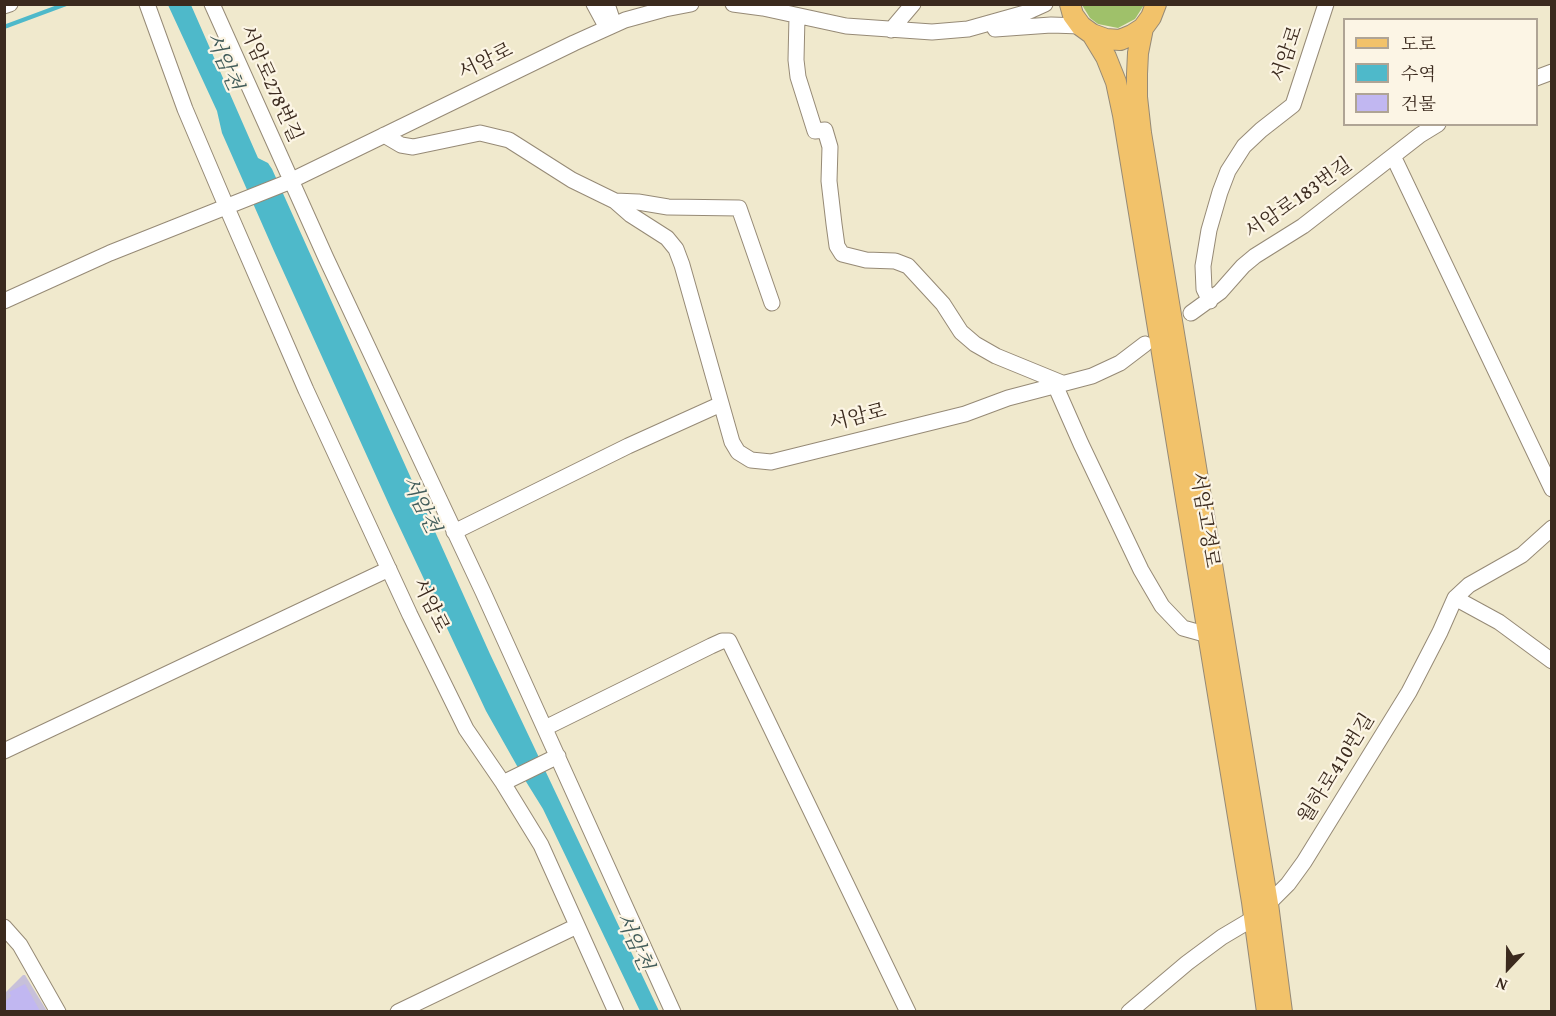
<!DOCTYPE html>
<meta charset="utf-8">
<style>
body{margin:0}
#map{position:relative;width:1556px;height:1016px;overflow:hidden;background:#f0e9cd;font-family:"Gentium Book Plus","Noto Serif KR",serif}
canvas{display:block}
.frame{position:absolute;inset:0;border:6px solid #3b2a1e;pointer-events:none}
.legend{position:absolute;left:1343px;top:18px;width:195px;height:108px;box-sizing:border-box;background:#fcf5e5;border:2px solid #afa495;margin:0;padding:8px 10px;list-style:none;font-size:18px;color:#3b2a1e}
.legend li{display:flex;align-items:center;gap:12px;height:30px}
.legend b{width:30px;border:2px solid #afa495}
.north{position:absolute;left:1478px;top:938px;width:60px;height:60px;-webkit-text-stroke:4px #fcf5e5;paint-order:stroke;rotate:202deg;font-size:16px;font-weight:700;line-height:24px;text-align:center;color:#3b2a1e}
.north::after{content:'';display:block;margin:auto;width:21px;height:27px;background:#3b2a1e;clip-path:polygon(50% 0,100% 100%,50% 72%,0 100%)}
</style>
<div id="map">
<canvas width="1556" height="1016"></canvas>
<div class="frame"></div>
<ul class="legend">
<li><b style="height:8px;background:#f2c26a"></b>도로</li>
<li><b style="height:16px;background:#4eb9ca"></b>수역</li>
<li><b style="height:16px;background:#c1b7f1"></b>건물</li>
</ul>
<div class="north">N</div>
</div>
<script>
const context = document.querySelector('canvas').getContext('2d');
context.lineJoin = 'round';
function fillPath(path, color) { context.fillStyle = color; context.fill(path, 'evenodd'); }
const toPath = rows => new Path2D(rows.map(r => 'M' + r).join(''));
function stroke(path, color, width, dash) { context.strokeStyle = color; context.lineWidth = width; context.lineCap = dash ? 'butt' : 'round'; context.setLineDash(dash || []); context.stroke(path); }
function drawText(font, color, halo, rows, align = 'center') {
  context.font = font + ' "Gentium Book Plus","Noto Serif KR",serif'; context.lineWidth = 4.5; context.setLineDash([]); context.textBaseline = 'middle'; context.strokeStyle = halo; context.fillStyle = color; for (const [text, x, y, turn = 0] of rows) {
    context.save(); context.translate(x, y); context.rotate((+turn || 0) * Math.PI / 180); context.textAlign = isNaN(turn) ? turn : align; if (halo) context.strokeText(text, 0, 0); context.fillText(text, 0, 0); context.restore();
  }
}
const industrial = toPath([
 [23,975,25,975,47,1011,5,1011,4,994]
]);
const green = toPath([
 [1082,5,1082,4,1144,5,1135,19,1118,28,1098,24,1090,18]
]);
const water = toPath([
 [168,5,191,5,258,158,268,163,272,169,490,654,659,1011,640,1011,543,809,525,780,486,711,391,509,274,251,222,133,217,111]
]);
const stream = toPath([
 [4,27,66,4]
]);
const building = toPath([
 [25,984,40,1011,4,1011,4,1003,11,996,9,992]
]);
const minor = toPath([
 [147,4,185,109,227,208,306,390,410,615,466,729,503,783,541,845,616,1012],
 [212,4,326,258,483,592,673,1012],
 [594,4,607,28],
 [607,4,614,25],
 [733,4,763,8,846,26,932,32,968,29,1025,13,1045,4],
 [4,6,10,4],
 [797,16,796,60,798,77,815,131,825,130,830,147,829,181,834,224,837,246,842,254,866,260,895,261,908,266,943,304,961,332,975,344,996,356,1062,383],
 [995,29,1051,25,1081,26],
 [891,30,913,4],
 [1536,78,1552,72],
 [384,135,401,145,413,147,480,133,509,140,572,180,615,201,631,215,667,238,676,249,682,265,732,442,738,452,751,460,771,462,965,414,1008,398,1092,376,1120,363,1145,344],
 [1393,156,1552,489],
 [615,201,638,202,668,207,739,208,772,303],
 [4,301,110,253,286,183,574,43,625,20,665,9,691,4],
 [1210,301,1204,289,1203,266,1209,230,1220,192,1228,171,1244,146,1261,130,1293,105,1326,4],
 [1191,313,1220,292,1243,266,1255,256,1303,226,1420,135,1438,124],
 [1055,385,1081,444,1141,570,1162,606,1183,628,1208,635],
 [454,532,628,446,721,404],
 [1455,598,1499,622,1552,661],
 [545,728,711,646,722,641,729,641,908,1012],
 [4,751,389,569],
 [503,783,558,756],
 [4,927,20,945,58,1012],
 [398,1012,577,926],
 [1129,1012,1187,963,1222,937,1254,918,1288,884,1304,862,1409,692,1440,632,1455,598,1469,585,1522,555,1552,528]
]);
const major = toPath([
 [1070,4,1073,15,1081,26,1092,34,1106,39,1120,40,1132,35,1143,28,1151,17,1156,4],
 [1143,28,1138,53,1137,74,1137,97,1141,133,1268,904,1282,1012],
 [1092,34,1106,57,1116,82,1123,115,1252,902,1267,1012]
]);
const streetNames = [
 ["서암로",1288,54,-71],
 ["서암로",486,62,-26],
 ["서암로278번길",270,84,66],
 ["서암로183번길",1299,199,-35],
 ["서암로",858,418,-14],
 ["서암고정로",1204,520,81],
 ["서암로",430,606,64],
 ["월하로410번길",1337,769,-58]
];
const waterNames = [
 ["서암천",223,62,66],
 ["서암천",420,505,64],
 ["서암천",633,942,65]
];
fillPath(industrial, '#c7c0d9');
fillPath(green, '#9fc16a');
fillPath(water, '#4eb9ca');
stroke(stream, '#4eb9ca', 4);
fillPath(building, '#c1b7f1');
stroke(minor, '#968a76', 17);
stroke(major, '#968a76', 22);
stroke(minor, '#fff', 15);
stroke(major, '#f2c26a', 20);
drawText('20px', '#3b2a1e', '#fcf5e5', streetNames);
drawText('italic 21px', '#425c5a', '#fcf5e5', waterNames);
</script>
